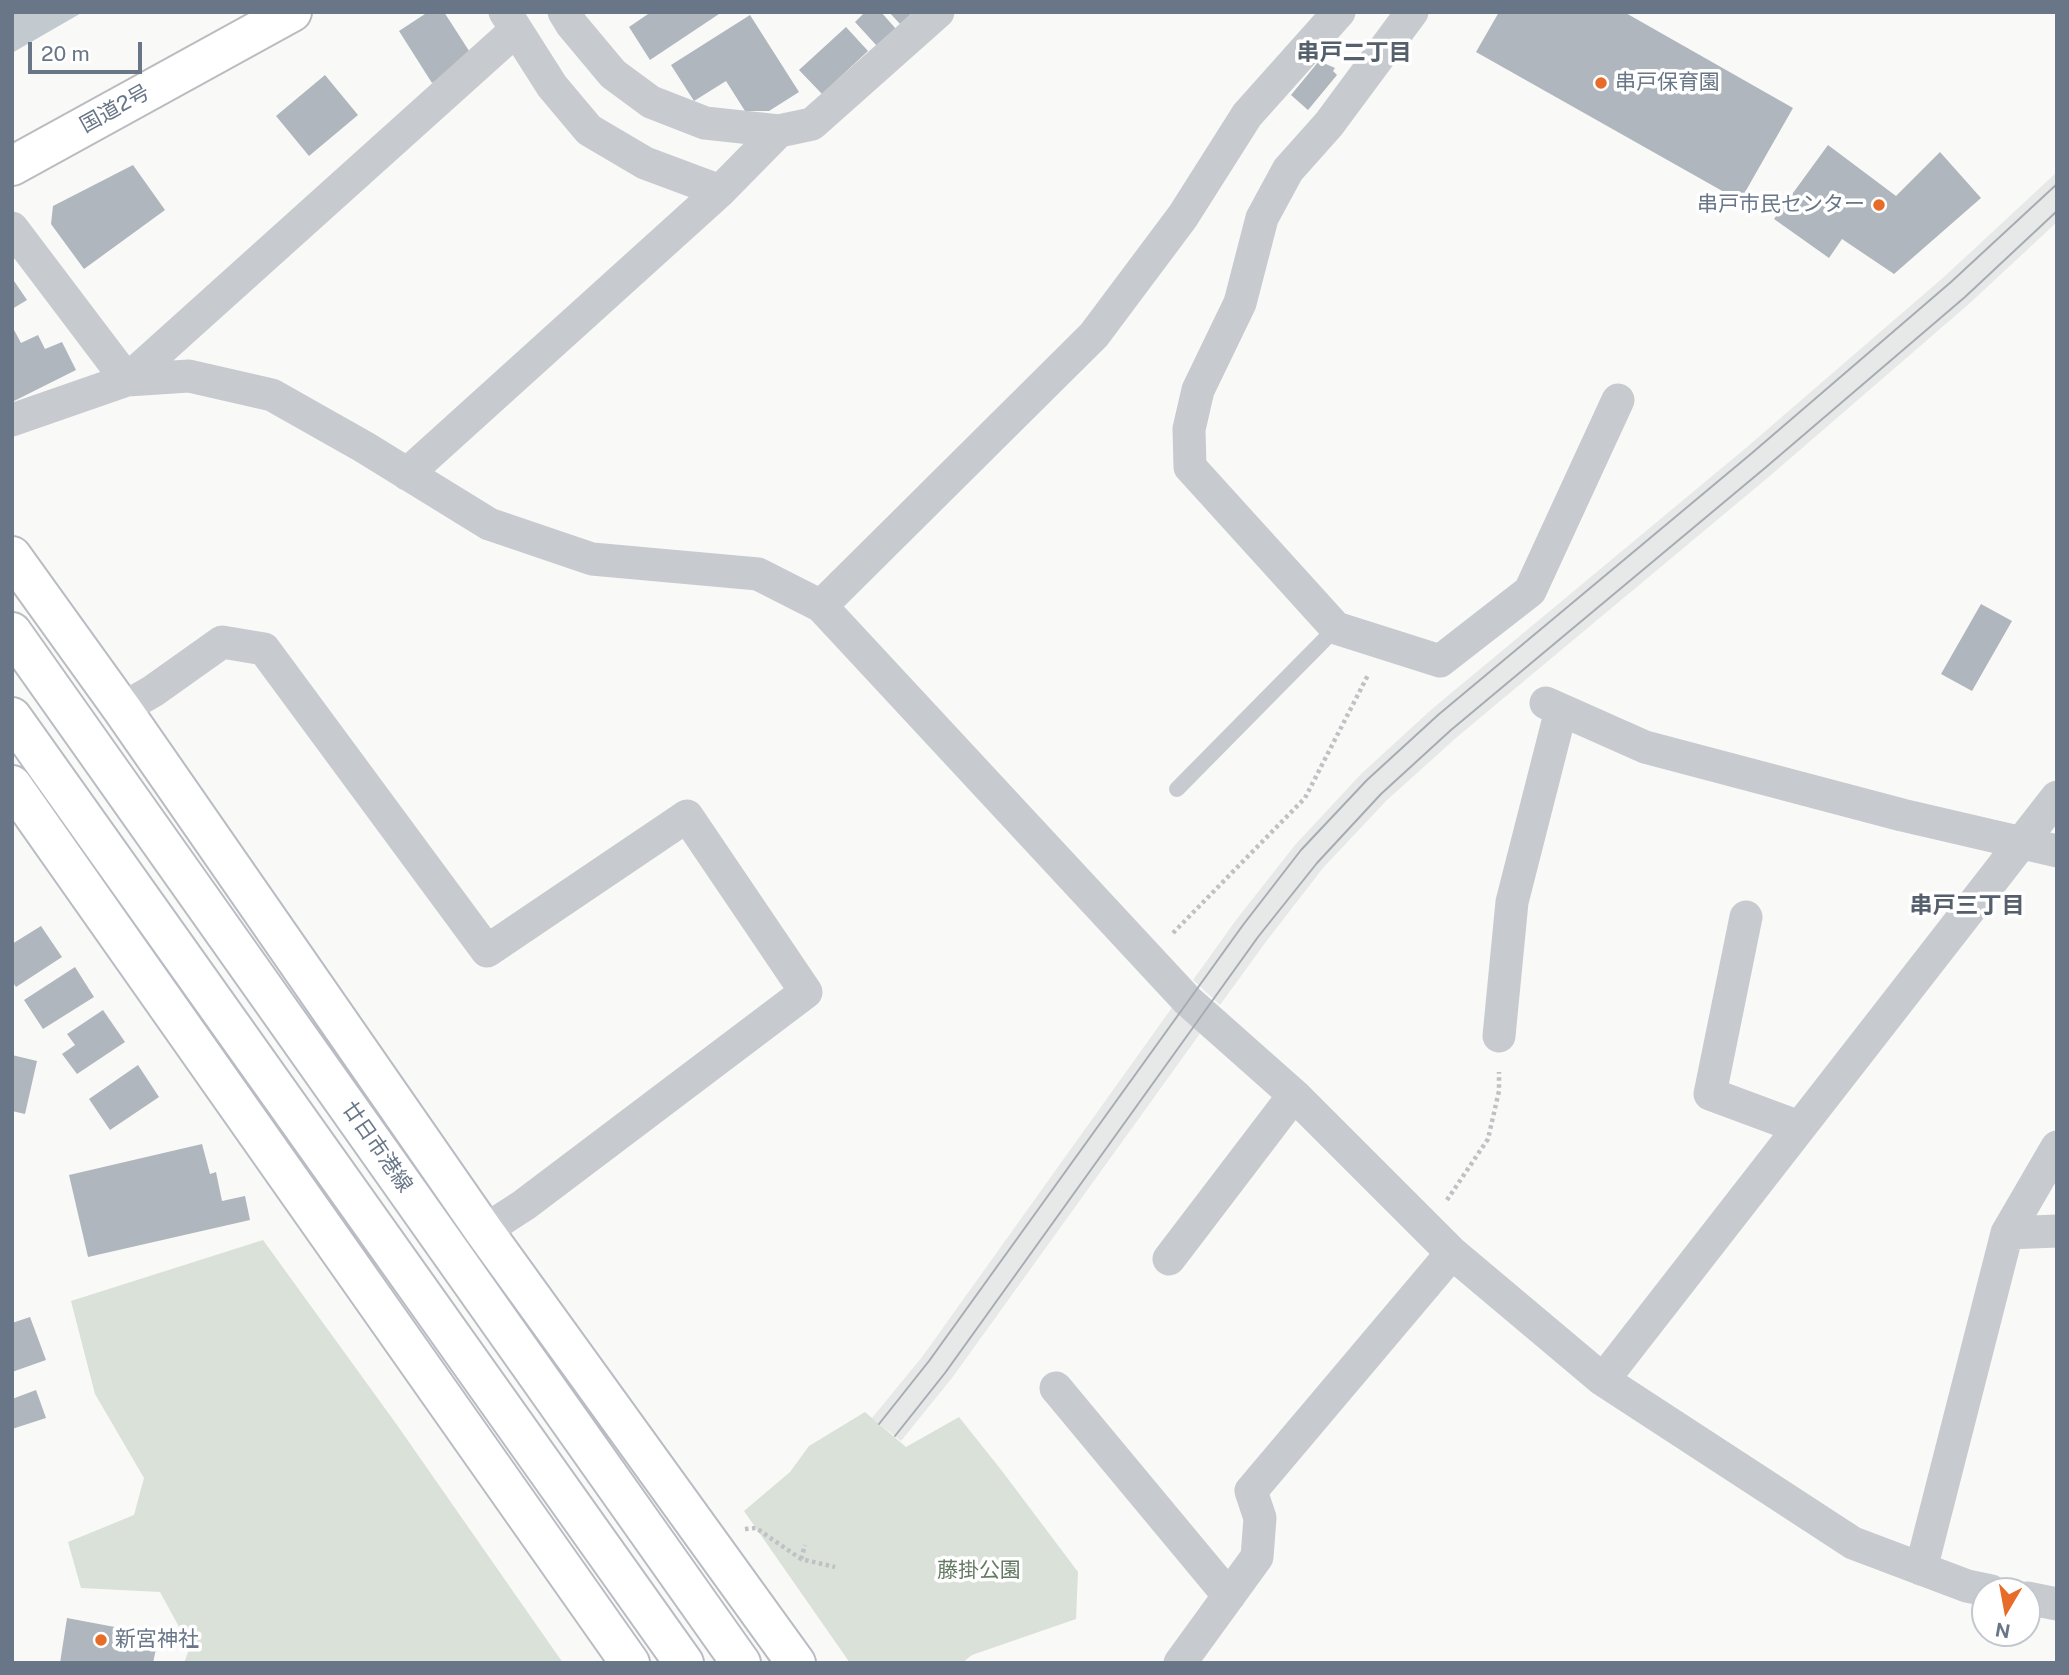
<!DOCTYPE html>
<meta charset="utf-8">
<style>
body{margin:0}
#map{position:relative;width:2069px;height:1675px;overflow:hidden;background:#f9f9f7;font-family:"Public Sans",sans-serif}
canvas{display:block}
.frame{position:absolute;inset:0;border:14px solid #687688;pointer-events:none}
.north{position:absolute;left:1971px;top:1577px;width:70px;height:70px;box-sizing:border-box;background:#fff;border:2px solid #c3c8cf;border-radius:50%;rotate:190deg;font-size:19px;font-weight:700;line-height:28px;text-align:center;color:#687688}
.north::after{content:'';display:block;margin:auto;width:24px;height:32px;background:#e76c29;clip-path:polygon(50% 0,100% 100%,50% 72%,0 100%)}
.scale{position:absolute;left:28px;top:42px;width:114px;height:32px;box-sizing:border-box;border:4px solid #687688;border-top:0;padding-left:9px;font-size:21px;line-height:24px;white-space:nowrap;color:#687688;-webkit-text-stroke:5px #fff;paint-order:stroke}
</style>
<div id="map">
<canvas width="2069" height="1675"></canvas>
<div class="frame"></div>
<div class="north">N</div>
<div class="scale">20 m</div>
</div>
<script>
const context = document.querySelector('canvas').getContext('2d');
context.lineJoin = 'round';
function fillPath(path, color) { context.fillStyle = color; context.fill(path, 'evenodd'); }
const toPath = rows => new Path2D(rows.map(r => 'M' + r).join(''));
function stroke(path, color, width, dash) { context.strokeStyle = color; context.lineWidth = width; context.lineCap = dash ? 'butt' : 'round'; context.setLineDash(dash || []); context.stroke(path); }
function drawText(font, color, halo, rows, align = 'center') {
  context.font = font + ' "Public Sans","Noto Sans JP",sans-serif'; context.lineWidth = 7; context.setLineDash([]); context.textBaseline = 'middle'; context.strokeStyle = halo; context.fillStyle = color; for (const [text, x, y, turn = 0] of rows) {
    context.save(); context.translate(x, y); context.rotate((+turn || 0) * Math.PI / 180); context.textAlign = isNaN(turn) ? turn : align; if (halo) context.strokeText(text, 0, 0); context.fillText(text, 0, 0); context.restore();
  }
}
const built = toPath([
 [2057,172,2057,222,1970,303,1771,475,1457,737,1387,800,1323,868,1265,943,1220,1005,1193,980,1236,920,1295,845,1361,774,1432,709,1747,447,1945,276],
 [1176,1002,1204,1028,952,1378,901,1441,872,1418,922,1357]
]);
const green = toPath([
 [263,1240,397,1425,563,1663,184,1663,190,1647,160,1592,81,1588,68,1542,134,1515,144,1478,95,1394,71,1301],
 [865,1412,906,1447,959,1417,1002,1471,1078,1572,1076,1619,972,1655,962,1663,850,1663,744,1511,790,1472,809,1446]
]);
const water = toPath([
 [12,12,83,12,12,53]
]);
const building = toPath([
 [428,12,444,12,473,57,432,83,399,31],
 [651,12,722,12,650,60,629,27],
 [865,12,881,12,896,29,877,46,855,22],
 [889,12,913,12,900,24],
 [1499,12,1624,12,1793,108,1740,201,1476,52],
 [750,15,799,92,769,111,745,111,726,81,694,101,671,65],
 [846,27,868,51,822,94,799,70],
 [1319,61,1335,68,1333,71,1337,75,1308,110,1291,95],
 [325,75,358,115,309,156,276,116],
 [1828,145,1896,196,1940,152,1981,198,1894,274,1842,239,1829,258,1774,219],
 [133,165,165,210,84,269,51,224,53,206],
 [12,278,27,300,12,309],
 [12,326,21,343,38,335,45,349,62,342,76,370,12,402],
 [1981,604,2012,621,1972,691,1941,674],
 [41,926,62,957,16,987,12,981,12,944],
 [75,967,94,997,43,1029,24,1000],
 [103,1010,125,1042,77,1074,62,1054,75,1045,67,1034],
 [12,1055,37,1061,25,1114,12,1111],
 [138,1065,159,1097,110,1130,89,1099],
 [202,1144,210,1174,216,1172,222,1201,245,1196,250,1220,88,1257,69,1175],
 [30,1317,46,1360,12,1372,12,1323],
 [36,1390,46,1418,12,1429,12,1399],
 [67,1618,120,1628,118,1637,157,1644,153,1663,60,1663]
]);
const path = toPath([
 [1173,933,1305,798,1368,675],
 [1447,1200,1488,1139,1499,1091,1499,1072],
 [745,1529,756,1528,801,1559,835,1567],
 [801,1559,805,1545]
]);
const lane = toPath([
 [1177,789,1336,628]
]);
const street = toPath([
 [505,12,552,86,589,130,645,163,720,191],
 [564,12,572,25,613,74,651,102,705,123,779,131,812,124,938,12],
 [1412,12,1329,124,1288,170,1262,218,1240,303,1198,390,1189,429,1190,467,1336,628,1440,661,1530,591,1618,400],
 [12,228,127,380,516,30],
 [12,420,127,380,189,376,272,395,364,447,489,524,592,559,758,574,821,606,1188,1001,1294,1095,1452,1253,1603,1380,1853,1543,1967,1586,1991,1591],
 [407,474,720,191,779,131],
 [821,606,1094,335,1183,216,1247,115,1339,12],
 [1546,703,1645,747,1902,815,2057,851],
 [122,709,153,691,222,642,264,649,487,951,687,816,806,992,524,1205,484,1231],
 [1746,917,1710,1094,1799,1127],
 [1499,1036,1512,902,1561,710],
 [2007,1233,2057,1231],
 [1169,1259,1294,1095],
 [1603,1380,2057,797],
 [1056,1388,1229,1596],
 [1921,1569,2007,1233,2057,1147],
 [2027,1598,2057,1604],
 [1180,1663,1257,1557,1260,1518,1251,1491,1452,1253]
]);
const secondary = toPath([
 [12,556,122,709,484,1231,796,1663],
 [12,632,741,1663],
 [12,717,684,1663],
 [12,785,630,1663]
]);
const highway = toPath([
 [12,166,292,12]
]);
const tram = toPath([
 [879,1424,929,1361,1243,925,1301,850,1367,780,1438,715,1752,453,1951,282,2057,184],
 [895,1436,945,1373,1258,937,1317,863,1381,794,1451,730,1765,468,1965,297,2057,211]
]);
const markers = [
 [1601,83,7,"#e76c29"],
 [1879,205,7,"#e76c29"],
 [101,1640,7,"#e76c29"]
];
const poiNames = [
 ["串戸保育園",1615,83],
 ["串戸市民センター",1865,205,"right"],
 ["新宮神社",115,1640]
];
const streetNames = [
 ["国道2号",115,109,-29],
 ["廿日市港線",377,1147,55]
];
const parkNames = [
 ["藤掛公園",979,1571]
];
const neighbourhoodNames = [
 ["串戸二丁目",1354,53],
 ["串戸三丁目",1967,906]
];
fillPath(built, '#e7e8e8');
fillPath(green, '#dae1d8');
fillPath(water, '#c2cad0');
fillPath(building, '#b0b6bd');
stroke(secondary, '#b9bdc3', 42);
stroke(highway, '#babcc0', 42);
stroke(path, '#bfc1c4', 4.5, [3.5, 3.5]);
stroke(lane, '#c7cace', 16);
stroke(street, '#c7cace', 33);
stroke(secondary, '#fff', 38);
stroke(highway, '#fff', 38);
stroke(tram, '#a7acb3', 2);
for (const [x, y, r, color] of markers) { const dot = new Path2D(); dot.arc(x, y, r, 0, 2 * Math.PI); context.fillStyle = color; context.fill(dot); stroke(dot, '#fff', 2.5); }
drawText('21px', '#687688', '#fff', poiNames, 'left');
drawText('21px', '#687688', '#fff', streetNames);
drawText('21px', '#657a63', '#fff', parkNames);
drawText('bold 23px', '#56606d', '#fff', neighbourhoodNames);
</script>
